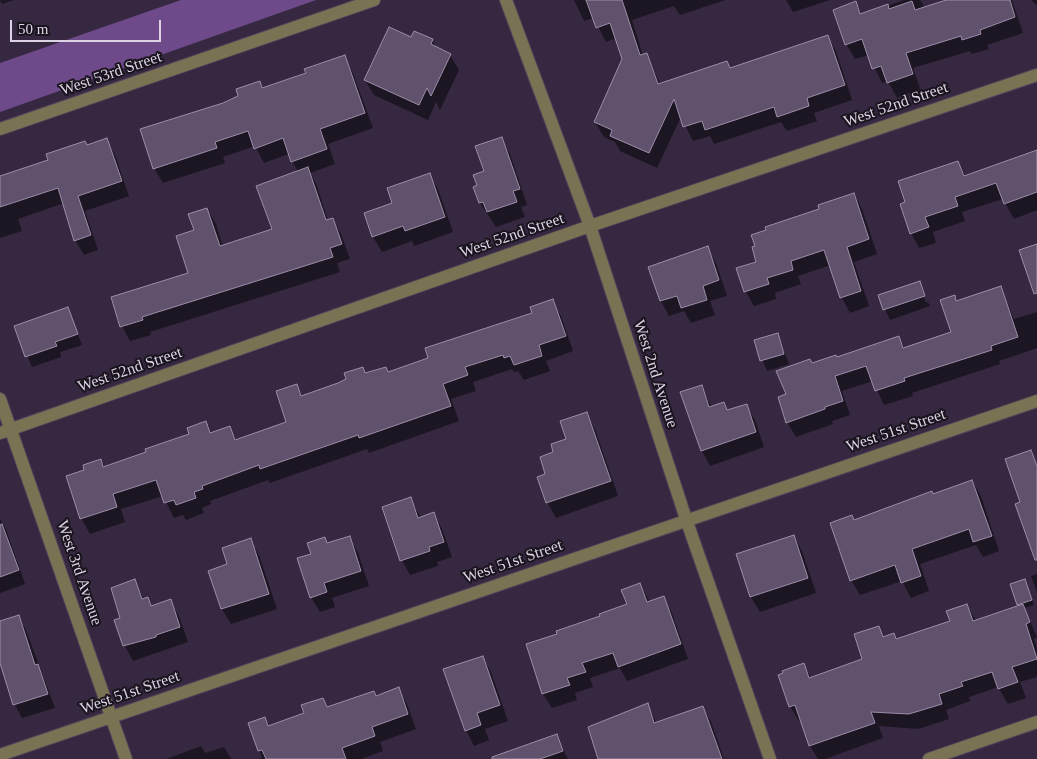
<!DOCTYPE html>
<style>
body{margin:0}
#map{position:relative;width:1037px;height:759px;overflow:hidden;background:#352840;font-family:"Times New Roman",serif}
canvas{display:block}
.scale{position:absolute;left:10px;top:20px;width:151px;height:22px;box-sizing:border-box;border:2px solid #dcd4e4;border-top:0;padding-left:6px;font-size:15px;line-height:18px;white-space:nowrap;color:#dcd4e4;-webkit-text-stroke:4px #1a141e;paint-order:stroke}
</style>
<div id="map">
<canvas width="1037" height="759"></canvas>
<div class="scale">50 m</div>
</div>
<script>
const context = document.querySelector('canvas').getContext('2d');
context.lineJoin = 'round';
function fillPath(path, color) { context.fillStyle = color; context.fill(path, 'evenodd'); }
const toPath = rows => new Path2D(rows.map(r => 'M' + r).join(''));
function stroke(path, color, width, dash) { context.strokeStyle = color; context.lineWidth = width; context.lineCap = dash ? 'butt' : 'round'; context.setLineDash(dash || []); context.stroke(path); }
function drawText(font, color, halo, rows, align = 'center') {
  context.font = font + ' "Times New Roman",serif'; context.lineWidth = 4; context.setLineDash([]); context.textBaseline = 'middle'; context.strokeStyle = halo; context.fillStyle = color; for (const [text, x, y, turn = 0] of rows) {
    context.save(); context.translate(x, y); context.rotate((+turn || 0) * Math.PI / 180); context.textAlign = isNaN(turn) ? turn : align; if (halo) context.strokeText(text, 0, 0); context.fillText(text, 0, 0); context.restore();
  }
}
const water = toPath([
 [181,0,316,0,0,112,0,63]
]);
const shadow = toPath([
 [0,0,14,0,2,4],
 [574,0,725,0,680,15,674,6,632,20,643,56,647,54,660,84,727,62,731,69,827,37,836,51,852,100,814,113,817,121,787,131,781,122,714,144,710,136,693,141,681,117,657,168,620,151,615,142,604,137,595,122,623,62,616,38,606,42,594,18,584,21],
 [786,0,830,0,793,12],
 [904,0,920,0,925,8,950,0,1012,0,1023,33,987,45,989,49,972,54,970,51,913,68,920,89,897,98,888,81,882,83,869,55,855,59,846,44,856,3,862,15],
 [1031,0,1037,0,1037,5],
 [412,39,432,40,437,48,450,55,459,70,440,110,436,102,428,120,374,95,365,80],
 [344,56,352,71,373,128,328,144,335,164,310,173,316,183,328,221,332,219,341,234,350,259,337,263,340,272,150,332,151,335,130,341,122,326,189,274,195,230,207,209,216,224,223,247,273,230,298,172,289,154,264,163,255,146,223,157,225,163,163,183,154,168,224,104,260,83,263,89,307,74],
 [501,139,510,154,527,205,521,207,525,217,496,227,480,203,478,186],
 [106,140,115,155,129,196,85,211,98,250,84,255,75,240,64,203,18,219,22,231,0,238,0,177],
 [1037,151,1037,210,1014,219,1003,199,962,212,965,221,933,232,936,243,919,248,911,233,958,162,966,177],
 [429,174,438,189,453,232,414,246,412,241,382,252,373,237,365,214,393,204],
 [854,194,862,209,877,254,854,262,869,306,850,313,842,298,831,265,798,276,801,284,775,293,776,299,754,306,746,292,738,269,758,262,821,210],
 [707,248,716,263,727,296,710,301,715,315,691,323,684,311,669,316,661,301,649,268],
 [919,282,924,292,922,292,926,303,928,302,930,306,890,320,879,296],
 [1000,287,1014,319,1037,312,1037,348,999,361,1000,364,912,393,913,396,884,405,873,381,842,391,850,415,832,421,833,424,796,437,787,422,788,395,812,365,898,338,905,348,952,333,954,297,957,302],
 [552,301,561,316,573,351,546,361,550,371,524,380,518,371,514,372,512,369,473,382,476,391,451,399,459,421,369,453,367,449,270,483,268,480,210,501,211,504,202,508,204,513,186,520,183,515,174,518,163,496,121,509,125,522,90,534,81,518,86,470,101,461,105,467,148,453,190,434,205,422,212,434,229,427,237,441,288,423,296,385,303,397,338,384,363,369,366,374,389,374,430,359,533,314],
 [68,309,82,345,60,352,61,357,32,367,16,327],
 [777,334,789,364,767,371,755,341],
 [701,387,712,407,723,403,728,411,746,405,755,420,764,447,710,466,702,451],
 [586,414,595,429,618,496,556,518,547,502,547,474,555,453],
 [972,481,981,496,999,551,983,557,976,545,920,564,929,591,911,598,902,581,860,595,851,580,854,521],
 [410,498,421,518,434,514,442,529,452,557,437,562,438,566,410,575,402,560],
 [0,519,6,529,25,584,0,593],
 [794,536,802,551,816,593,760,612,751,597],
 [349,537,358,553,369,586,332,598,335,607,320,612,311,597,312,555,325,539,328,544],
 [250,540,259,555,277,609,231,624,222,609,210,571,229,565],
 [1037,574,1037,592,1031,576],
 [1024,580,1034,605,1024,608,1037,637,1034,639,1037,649,1037,677,1020,682,1026,698,1008,704,998,687,969,697,970,701,946,710,949,719,918,729,879,726,883,738,825,759,818,759,810,746,801,720,799,721,790,706,803,665,811,678,864,660,878,628,884,638,894,635,897,640,951,622,967,605,976,621,1019,606],
 [135,581,144,599,147,599,152,607,170,601,179,616,188,642,133,661,125,646,116,621,121,619],
 [640,584,650,602,663,598,672,613,688,659,627,681,620,668,590,678,593,687,575,693,577,700,552,708,543,694,527,645,559,635,628,605],
 [18,616,26,630,55,708,22,718,15,705,0,658,0,622],
 [482,657,491,672,508,721,485,729,489,740,474,746,466,730],
 [398,689,407,704,416,729,380,742,383,751,361,759,259,759,262,758,250,723,264,718,269,727,305,714,323,699,328,708,376,697],
 [647,705,657,724,703,708,711,722,724,759,600,759],
 [556,735,568,759,507,759],
 [201,746,205,753,224,747,231,759,166,759]
]);
const building = toPath([
 [586,0,622,0,640,55,647,53,658,84,727,61,730,68,828,35,845,85,807,98,809,106,777,117,774,107,705,130,702,121,683,127,674,99,649,153,610,136,612,130,594,122,622,59,610,23,596,28,586,0],
 [946,0,1010,0,1015,17,980,30,981,34,962,40,961,36,906,53,913,74,887,83,881,66,872,69,862,39,845,45,833,10,856,1,860,14,888,4,889,9,912,1,915,10,946,0],
 [389,27,411,37,414,31,433,39,431,44,451,54,431,96,427,88,419,105,364,80,389,27],
 [345,55,365,113,320,129,327,149,291,162,283,138,254,149,248,131,215,142,217,148,153,169,140,129,223,103,238,96,236,89,260,81,262,88,306,73,304,69,345,55],
 [502,137,520,189,513,191,517,202,487,212,483,202,479,203,473,187,477,185,473,175,484,171,475,146,502,137],
 [107,138,122,181,78,196,91,235,74,241,58,188,0,207,0,176,48,160,46,154,85,141,87,145,107,138],
 [1037,150,1037,192,1004,204,996,183,955,197,958,206,925,217,929,227,910,234,900,204,905,202,898,181,958,161,964,176,1037,150],
 [308,167,326,220,333,218,342,244,330,248,333,257,142,317,143,320,120,327,111,297,188,273,176,236,194,230,188,214,207,208,220,246,272,229,256,186,308,167],
 [430,173,445,217,405,231,403,226,372,237,364,213,392,203,387,188,430,173],
 [854,193,869,239,847,247,861,291,840,298,824,250,791,261,793,270,767,278,769,284,744,292,736,268,756,262,752,247,755,246,751,235,766,230,765,227,819,209,818,205,854,193],
 [1037,244,1037,293,1034,294,1019,250,1037,244],
 [708,246,719,280,703,286,707,300,681,308,677,296,660,301,648,267,708,246],
 [920,281,925,296,883,310,878,295,920,281],
 [1001,286,1018,337,991,346,992,350,904,378,905,381,875,391,866,366,835,376,843,401,825,407,825,409,786,423,778,397,786,394,776,371,810,359,812,363,836,355,837,357,899,336,903,348,951,332,940,300,955,295,956,301,1001,286],
 [553,299,566,336,539,345,542,356,514,365,510,356,504,358,503,355,465,367,468,375,443,384,451,406,359,438,358,435,260,469,259,465,202,486,203,489,194,492,196,498,176,505,174,500,164,503,156,480,113,494,117,507,80,519,66,476,84,470,83,465,101,459,103,467,146,452,145,449,189,434,187,428,206,421,210,433,230,426,235,440,286,422,276,391,297,384,301,396,338,383,346,379,344,373,363,367,365,373,386,367,388,372,428,358,425,348,532,313,530,307,553,299],
 [68,307,78,334,55,342,57,346,25,357,14,326,68,307],
 [778,333,784,354,760,361,754,340,778,333],
 [702,385,709,407,724,402,727,410,747,404,756,432,701,451,680,392,702,385],
 [587,412,611,481,546,503,537,477,545,474,540,457,553,452,551,444,566,439,560,421,587,412],
 [1031,450,1037,466,1037,560,1035,560,1015,504,1020,502,1005,459,1031,450],
 [972,480,992,536,973,542,969,529,912,549,921,576,901,583,895,565,850,581,830,523,852,515,854,520,932,491,933,494,972,480],
 [411,497,418,518,434,512,444,542,429,547,430,551,400,561,382,507,411,497],
 [2,524,19,570,0,577,0,525,2,524],
 [794,535,808,578,750,597,736,554,794,535],
 [350,536,361,571,324,583,327,592,310,598,297,558,311,554,307,543,325,537,327,543,350,536],
 [251,538,269,594,221,609,208,571,227,564,222,548,251,538],
 [135,579,142,599,148,597,151,606,171,599,180,627,156,635,156,637,123,646,114,620,120,618,111,588,135,579],
 [1025,579,1032,600,1017,605,1010,584,1025,579],
 [640,583,647,602,664,596,681,644,618,667,613,653,582,663,586,672,567,678,570,685,542,694,526,644,557,634,556,631,600,616,599,614,627,604,621,590,640,583],
 [967,604,973,621,1023,604,1030,622,1026,624,1037,659,1012,667,1018,682,998,689,992,672,961,682,963,686,939,694,942,704,909,714,871,712,875,723,809,746,795,705,789,707,778,675,783,673,782,671,804,663,809,678,862,659,854,634,879,626,883,637,894,633,896,639,950,621,946,611,967,604],
 [19,615,35,665,38,664,48,694,13,705,0,663,0,621,19,615],
 [483,656,500,705,477,713,481,725,465,731,443,669,483,656],
 [399,687,408,714,372,727,375,736,342,748,346,759,266,759,262,750,258,751,248,723,265,717,268,726,304,713,301,705,323,698,327,707,374,691,376,696,399,687],
 [648,703,654,723,703,706,722,759,598,759,588,727,648,703],
 [557,734,563,751,540,759,492,759,492,757,557,734]
]);
const minor = toPath([
 [506,0,590,226,686,519,770,759],
 [0,129,374,0],
 [0,399,126,759],
 [0,433,590,226,1037,75],
 [0,755,1037,401],
 [929,759,1037,722]
]);
const streetNames = [
 ["West 53rd Street",111,74,-19],
 ["West 52nd Street",896,105,-19],
 ["West 52nd Street",512,236,-19],
 ["West 52nd Street",130,370,-19],
 ["West 2nd Avenue",655,374,72],
 ["West 51st Street",896,431,-19],
 ["West 51st Street",513,562,-19],
 ["West 3rd Avenue",79,573,71],
 ["West 51st Street",130,693,-19]
];
fillPath(water, '#6e4a8a');
fillPath(shadow, '#0007');
fillPath(building, '#60526c');
stroke(building, '#9c8da9', 1);
stroke(minor, '#50445a', 14);
stroke(minor, '#797353', 12);
drawText('16px', '#dcd4e4', '#1a141e', streetNames);
</script>
